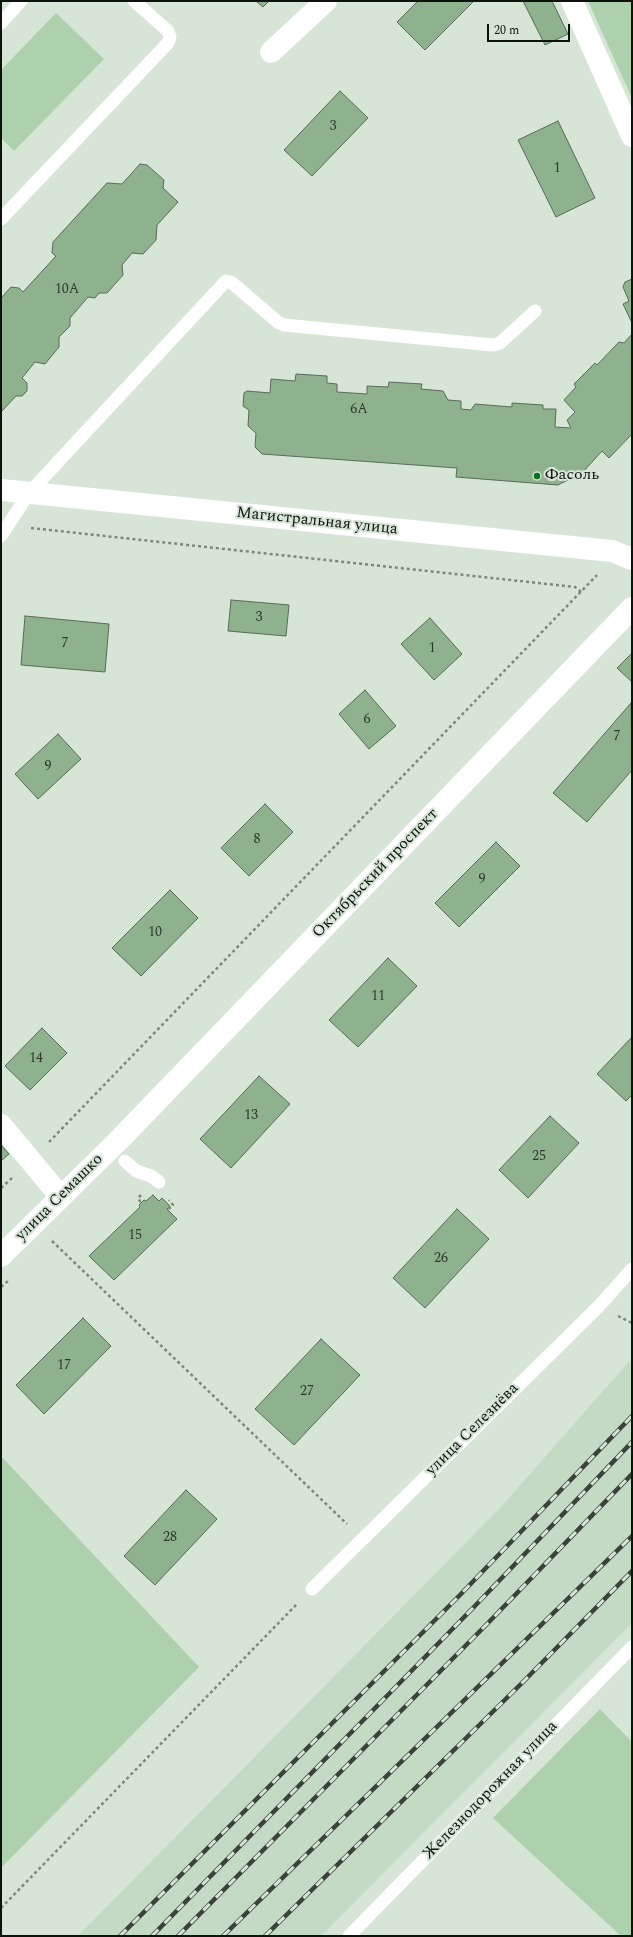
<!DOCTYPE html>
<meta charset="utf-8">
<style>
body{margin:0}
#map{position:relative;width:633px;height:1937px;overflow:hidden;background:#d6e5d5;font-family:Spectral,serif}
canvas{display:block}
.frame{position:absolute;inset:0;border:2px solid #0d120d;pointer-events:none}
.scale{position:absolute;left:487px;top:24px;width:83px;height:18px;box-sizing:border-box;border:2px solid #0d120d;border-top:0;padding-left:5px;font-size:12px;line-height:14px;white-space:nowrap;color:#0d120d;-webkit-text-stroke:3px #d6e5d5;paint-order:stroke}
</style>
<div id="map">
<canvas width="633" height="1937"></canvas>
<div class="frame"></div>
<div class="scale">20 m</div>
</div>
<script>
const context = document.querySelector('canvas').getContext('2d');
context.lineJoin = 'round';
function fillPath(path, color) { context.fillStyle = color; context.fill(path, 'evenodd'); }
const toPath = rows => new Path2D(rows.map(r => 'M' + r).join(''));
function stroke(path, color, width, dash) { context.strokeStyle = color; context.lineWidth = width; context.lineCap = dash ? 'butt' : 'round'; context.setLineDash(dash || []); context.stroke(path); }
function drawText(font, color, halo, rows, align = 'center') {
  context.font = font + ' Spectral,serif'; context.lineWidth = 4; context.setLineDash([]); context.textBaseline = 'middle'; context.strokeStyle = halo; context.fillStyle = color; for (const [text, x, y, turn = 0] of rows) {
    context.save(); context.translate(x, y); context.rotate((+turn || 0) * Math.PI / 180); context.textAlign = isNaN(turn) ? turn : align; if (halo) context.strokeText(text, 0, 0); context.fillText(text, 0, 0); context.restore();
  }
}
const built = toPath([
 [632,1358,632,1622,629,1626,321,1936,78,1936,501,1507]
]);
const green = toPath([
 [588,1,632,1,632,98],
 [56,13,104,59,14,151,1,138,1,70],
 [1,1456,199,1667,1,1868],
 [600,1709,632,1742,632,1936,621,1936,493,1818]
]);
const building = toPath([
 [256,1,269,1,263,7,256,1],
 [418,1,474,1,425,50,397,22,418,1],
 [523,1,552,1,568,34,545,45,523,1],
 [340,91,368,118,312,176,284,150,340,91],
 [558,121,595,198,556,217,518,140,558,121],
 [140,164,147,165,164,180,163,188,178,202,157,225,156,240,143,254,132,253,122,265,123,275,107,293,99,293,95,298,88,297,70,318,70,326,59,337,59,347,45,364,35,362,22,378,27,383,27,391,22,396,16,396,1,412,1,298,11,287,19,288,23,292,56,256,52,253,53,242,107,183,122,184,140,164],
 [632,279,632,323,623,304,629,301,623,287,625,282,632,279],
 [632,334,632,434,609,458,602,451,583,472,558,485,456,477,457,468,262,454,255,447,256,433,248,426,249,410,243,406,244,393,247,391,270,393,271,379,295,381,296,374,327,376,327,383,337,384,337,392,367,394,367,386,388,387,389,382,422,384,421,389,443,391,448,400,461,401,461,409,471,410,475,404,512,407,512,403,543,405,543,409,556,409,555,427,571,428,567,420,575,412,564,400,576,387,574,384,595,363,597,365,619,342,624,343,632,334],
 [231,600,289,605,286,636,228,631,231,600],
 [25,616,109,624,105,672,21,665,25,616],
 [430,618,462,654,434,680,401,644,430,618],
 [632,653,632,682,617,668,632,653],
 [365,690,396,726,369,749,339,714,365,690],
 [631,703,632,770,587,822,553,793,631,703],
 [58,734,81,759,38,799,15,774,58,734],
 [265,804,293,832,249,876,221,848,265,804],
 [496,842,520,866,459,927,435,903,496,842],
 [170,890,198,918,141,976,112,948,170,890],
 [388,958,417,986,358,1047,329,1020,388,958],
 [42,1028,67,1053,30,1090,5,1066,42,1028],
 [632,1037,632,1095,626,1101,597,1074,632,1037],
 [259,1076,290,1104,231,1168,200,1139,259,1076],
 [550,1116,579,1143,528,1198,499,1170,550,1116],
 [1,1145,9,1154,1,1161,1,1145],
 [153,1195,159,1201,162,1198,170,1206,167,1209,177,1219,114,1280,89,1256,140,1207,139,1205,144,1200,146,1201,153,1195],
 [457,1209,489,1239,425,1308,393,1278,457,1209],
 [83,1318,111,1346,44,1414,16,1385,83,1318],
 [321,1339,360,1375,294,1445,255,1409,321,1339],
 [186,1490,217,1519,155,1585,124,1556,186,1490]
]);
const path = toPath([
 [31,528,575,587,581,592],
 [49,1142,597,575],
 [1,1188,12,1178],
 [141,1195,138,1198,141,1203],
 [168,1208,171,1208,173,1205,169,1200],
 [52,1241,347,1524],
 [1,1287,8,1281],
 [618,1316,632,1323],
 [1,1908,297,1604]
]);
const service = toPath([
 [1,23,21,1],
 [1,219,168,43,170,37,168,31,134,1],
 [1,536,29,493,226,281,231,282,279,323,284,325,493,345,500,343,535,311],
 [125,1161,136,1171,151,1176,159,1182],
 [312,1589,599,1306,632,1269],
 [349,1936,632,1647]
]);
const minor = toPath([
 [572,1,632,136],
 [271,52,326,1],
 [1,490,612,551,632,559],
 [1,1125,61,1197]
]);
const secondary = toPath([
 [1,1256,119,1140,632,608]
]);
const rail = toPath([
 [120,1936,460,1595,632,1416],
 [152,1936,472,1609,632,1442],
 [178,1936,488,1623,632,1474],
 [223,1936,632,1536],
 [265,1936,524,1681,632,1571]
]);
const markers = [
 [537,476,4,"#0b6e1d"]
];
const numberNames = [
 ["3",333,127],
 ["1",557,169],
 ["10А",67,290],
 ["6А",359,410],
 ["3",259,618],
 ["7",65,644],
 ["1",432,649],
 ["6",367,720],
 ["7",617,737],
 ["9",48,767],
 ["8",257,840],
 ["9",482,880],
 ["10",155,933],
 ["11",378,997],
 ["14",36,1059],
 ["13",251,1116],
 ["25",539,1157],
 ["15",135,1236],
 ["26",441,1259],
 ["17",64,1366],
 ["27",307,1392],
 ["28",170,1538]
];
const poiNames = [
 ["Фасоль",545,476]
];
const streetNames = [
 ["Магистральная улица",317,522,6],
 ["Октябрьский проспект",376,874,-46],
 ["улица Семашко",60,1198,-45],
 ["улица Селезнёва",473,1430,-45],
 ["Железнодорожная улица",491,1791,-46]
];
fillPath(built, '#c5dac5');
fillPath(green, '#acd1ac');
fillPath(building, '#8db28d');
stroke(building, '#5b685a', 1);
stroke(path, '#7d887c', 2.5, [3, 3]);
stroke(service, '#fff', 13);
stroke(minor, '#fff', 22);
stroke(secondary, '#fff', 22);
stroke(rail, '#3b423b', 4.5);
stroke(rail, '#d6e5d5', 3, [9]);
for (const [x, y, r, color] of markers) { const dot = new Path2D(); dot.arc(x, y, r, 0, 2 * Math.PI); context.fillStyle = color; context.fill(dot); stroke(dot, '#d6e5d5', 1.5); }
drawText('14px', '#2d3a2d', null, numberNames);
drawText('16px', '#0d120d', '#d6e5d5', poiNames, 'left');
drawText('16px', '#0d120d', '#d6e5d5', streetNames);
</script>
